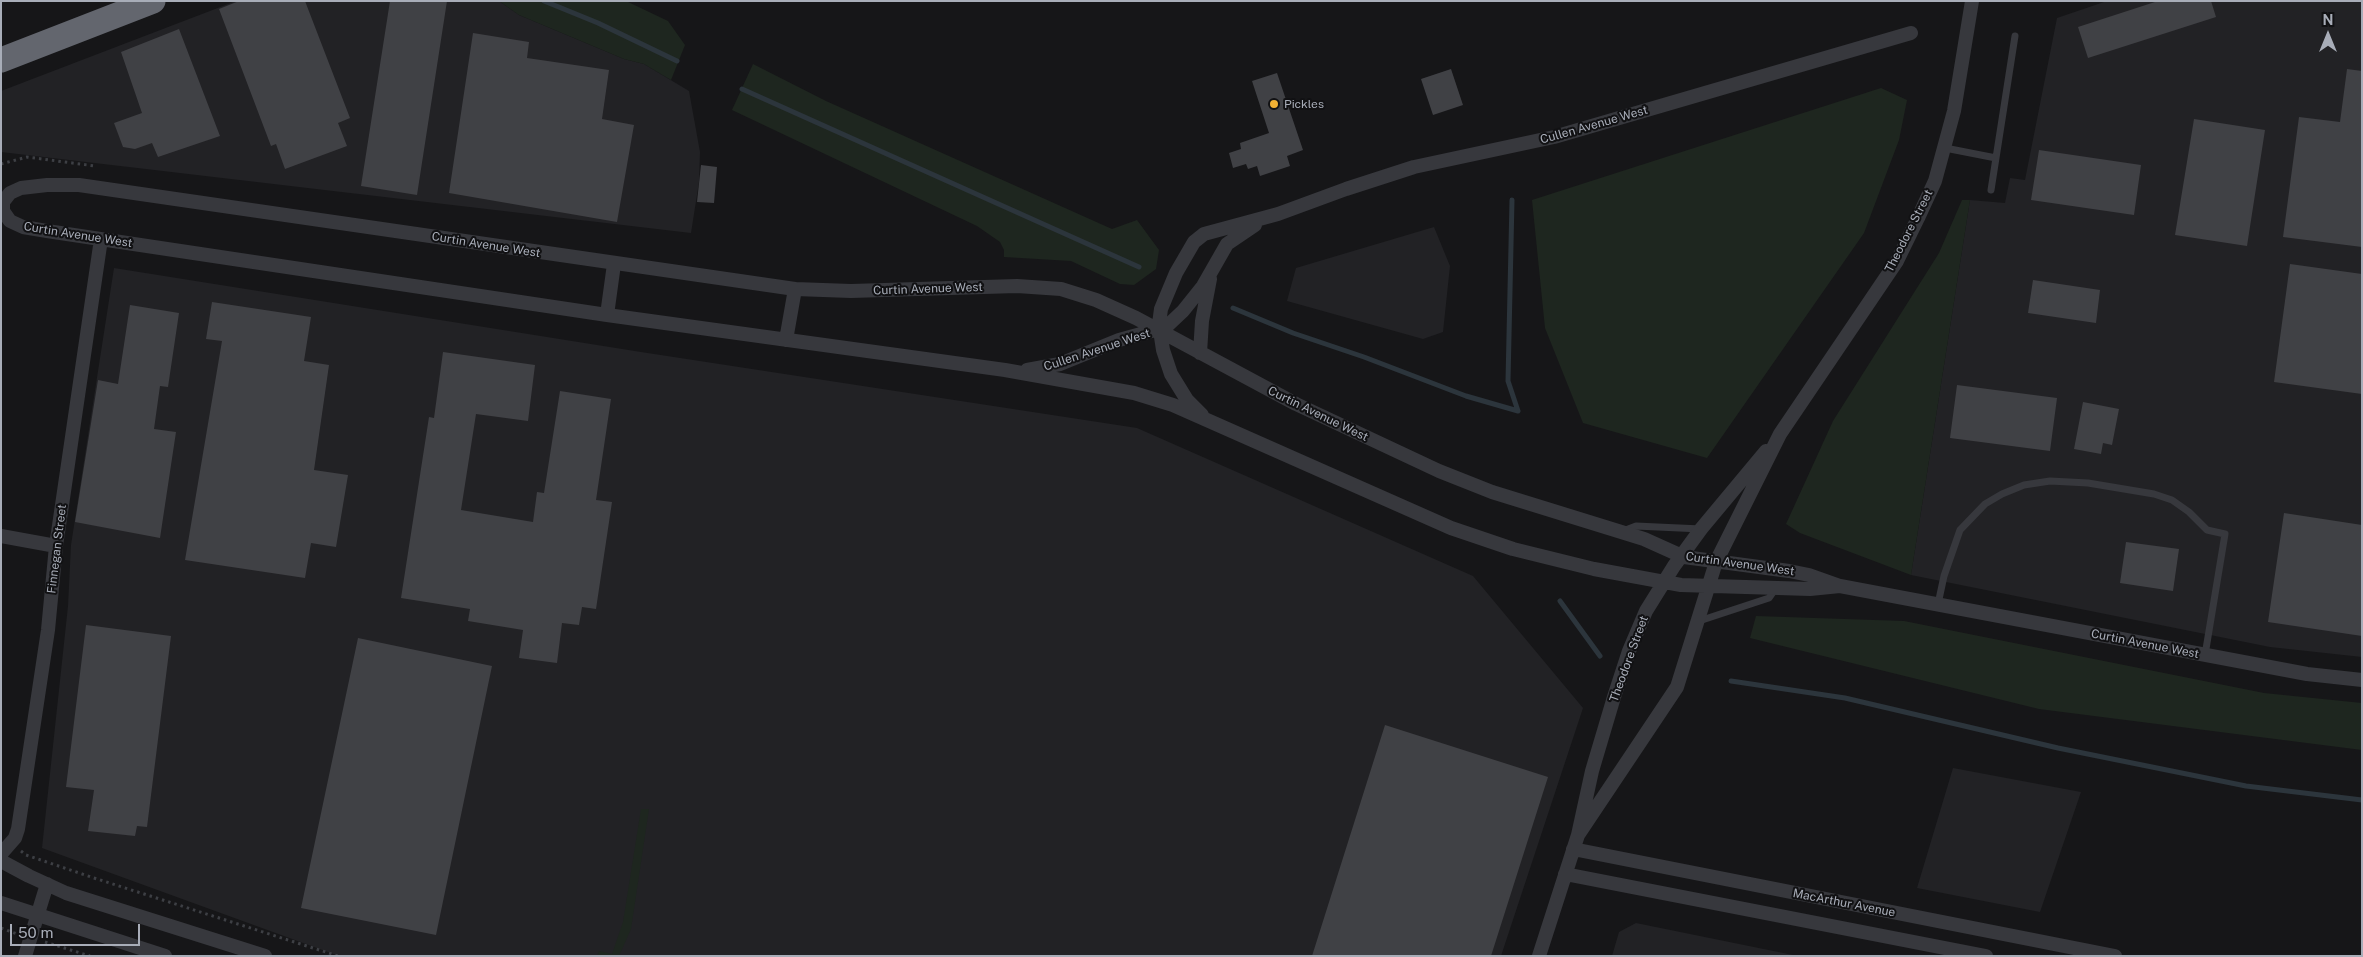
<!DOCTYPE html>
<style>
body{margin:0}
#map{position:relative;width:2363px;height:957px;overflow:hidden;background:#161618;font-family:"Public Sans",sans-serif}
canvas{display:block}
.frame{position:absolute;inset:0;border:2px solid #a8adb8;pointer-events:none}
.north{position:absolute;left:2303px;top:10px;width:50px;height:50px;-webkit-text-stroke:4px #111113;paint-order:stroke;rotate:0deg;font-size:14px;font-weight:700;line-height:20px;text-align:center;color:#a8adb8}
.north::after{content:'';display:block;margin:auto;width:18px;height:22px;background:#a8adb8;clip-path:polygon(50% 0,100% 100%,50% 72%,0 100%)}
.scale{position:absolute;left:10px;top:924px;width:130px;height:22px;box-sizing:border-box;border:2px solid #a8adb8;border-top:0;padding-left:6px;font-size:15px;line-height:18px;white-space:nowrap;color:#a8adb8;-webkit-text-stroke:4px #111113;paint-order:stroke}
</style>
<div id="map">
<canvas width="2363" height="957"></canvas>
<div class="frame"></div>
<div class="north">N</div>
<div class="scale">50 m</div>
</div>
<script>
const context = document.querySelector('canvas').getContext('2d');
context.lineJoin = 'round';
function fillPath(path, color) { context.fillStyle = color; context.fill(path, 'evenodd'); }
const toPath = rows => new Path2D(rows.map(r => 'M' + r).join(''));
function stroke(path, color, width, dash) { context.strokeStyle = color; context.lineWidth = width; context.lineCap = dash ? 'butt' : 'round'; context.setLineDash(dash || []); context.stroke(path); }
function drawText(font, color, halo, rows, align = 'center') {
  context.font = font + ' "Public Sans",sans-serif'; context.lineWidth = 4; context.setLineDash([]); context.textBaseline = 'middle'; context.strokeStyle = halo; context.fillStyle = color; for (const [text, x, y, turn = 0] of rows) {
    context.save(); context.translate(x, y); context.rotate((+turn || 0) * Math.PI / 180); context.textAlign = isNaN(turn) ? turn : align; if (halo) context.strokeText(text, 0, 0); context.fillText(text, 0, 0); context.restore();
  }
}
const built = toPath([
 [236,1,499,1,519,15,624,59,644,64,689,91,700,152,699,182,691,233,1,152,1,91],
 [2107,1,2362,1,2362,657,2270,647,1911,575,1970,200,2005,203,2010,178,2025,180,2057,18],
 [1434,227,1450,266,1443,332,1423,339,1287,301,1296,268],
 [114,268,641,352,1137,428,1473,576,1583,708,1501,956,339,956,42,848,68,606,71,545],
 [1953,768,2081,792,2040,912,1917,888],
 [1636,923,1798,956,1612,956,1619,932]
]);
const green = toPath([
 [499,1,626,1,668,21,685,45,671,80,644,64,624,59,519,15],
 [753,64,826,101,1112,229,1137,220,1159,250,1156,269,1134,285,1120,284,1071,261,1004,257,1004,250,1000,242,977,226,732,110],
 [1881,88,1907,100,1899,140,1864,233,1707,458,1583,423,1545,328,1532,200],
 [1962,200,1970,200,1911,575,1800,533,1786,524,1833,421,1939,253],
 [1756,616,1904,621,2264,693,2362,703,2362,750,2039,709,1750,638],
 [641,809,649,809,631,929,619,956,597,956,599,951,612,954,623,922]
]);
const stream = toPath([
 [544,1,598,23,677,61],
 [742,89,1139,267],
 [1512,200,1508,381,1518,411],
 [1233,308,1293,333,1364,357,1466,396,1518,411],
 [1560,601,1600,656],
 [1731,681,1845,698,2058,748,2246,786,2362,800]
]);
const building = toPath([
 [239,1,305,1,350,118,338,123,347,146,285,169,276,144,271,146,219,9],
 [390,1,447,1,417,195,361,186],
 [2158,1,2211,1,2216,17,2088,58,2078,27],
 [179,29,220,136,158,157,152,143,135,149,123,147,114,123,142,113,121,52],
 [473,33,529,42,527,58,609,70,602,119,634,125,617,222,449,193],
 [1451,69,1463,105,1433,115,1421,79],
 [2347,69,2362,71,2362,247,2283,237,2299,117,2340,122],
 [1277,73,1303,150,1287,156,1290,166,1260,176,1257,166,1248,169,1246,164,1233,168,1229,153,1241,149,1240,143,1269,133,1252,81],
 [2194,119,2265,130,2247,246,2175,235],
 [2039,150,2141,165,2134,215,2031,200],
 [701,165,717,167,714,203,697,202],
 [2290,264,2362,274,2362,394,2274,382],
 [2033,280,2100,290,2096,323,2028,313],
 [212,302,311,317,304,361,329,365,314,470,348,475,336,547,311,543,305,578,185,560,222,341,206,339],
 [130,305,179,313,168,387,160,386,154,429,176,432,160,538,75,522,98,380,118,384],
 [443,352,535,365,528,421,476,414,461,510,533,522,537,492,544,493,560,391,611,399,596,500,612,502,596,609,582,607,579,625,562,623,557,663,519,658,523,630,468,621,470,609,401,598,429,417,434,418],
 [1957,385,2057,398,2050,451,1950,438],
 [2083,402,2119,409,2112,445,2103,443,2101,454,2074,449],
 [2284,513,2362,525,2362,636,2268,622],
 [2126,542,2179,549,2173,591,2120,583],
 [86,625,171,636,147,827,137,826,135,836,88,831,94,790,66,787],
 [358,638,492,666,436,935,301,908],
 [1385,725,1548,777,1491,956,1312,956]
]);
const path = toPath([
 [1,164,27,157,95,166],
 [21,851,26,855,94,878,338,956],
 [1,928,17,934],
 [45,942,90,956]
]);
const lane = toPath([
 [1945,148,1996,158],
 [1991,190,2015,36],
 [1623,531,1636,526,1701,529],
 [1938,604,1944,576,1960,530,1985,504,2002,494,2024,485,2050,481,2088,483,2154,494,2172,500,2189,512,2207,530,2225,534,2205,655],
 [1696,622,1769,598,1776,588]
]);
const street = toPath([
 [607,315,614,264],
 [786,340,795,289],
 [1200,353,1202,321,1210,279],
 [1027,370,1060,364,1119,340,1166,327,1183,311,1203,286,1227,244,1255,225],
 [1202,415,1187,400,1171,374,1163,350,1159,324,1161,309,1176,273,1194,242,1204,234,1278,214,1346,189,1414,167,1554,137,1911,33],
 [1,536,56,546],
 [1840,586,1810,589,1681,585,1594,569,1513,549,1451,528,1173,405,1134,393,1005,370,607,315,47,231,23,227,10,221,3,211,3,202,10,193,21,188,47,185,79,185,795,289,851,291,1017,286,1061,289,1096,300,1136,318,1296,404,1439,471,1492,492,1644,539,1684,557,1789,571,1809,575,1840,586,2307,674,2362,680],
 [1578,835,1677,687,1716,562,1780,434,1897,261,1918,218,1935,181,1954,111,1972,1],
 [1573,849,2115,956],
 [1,854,15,838,18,829,48,630,56,546,101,239],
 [1,861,29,876,66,893,265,956],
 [1565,874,1986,956],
 [1,903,165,956],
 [25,956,47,884],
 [1539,956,1578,835,1592,771,1614,697,1629,651,1646,611,1674,566,1701,529,1766,451]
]);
const highway = toPath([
 [1,60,153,1]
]);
const markers = [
 [1274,104,5,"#f2b134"]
];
const poiNames = [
 ["Pickles",1284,104]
];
const streetNames = [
 ["Cullen Avenue West",1594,125,-16],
 ["Theodore Street",1909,231,-63],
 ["Curtin Avenue West",78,235,9],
 ["Curtin Avenue West",486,245,9],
 ["Curtin Avenue West",928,289,-2],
 ["Cullen Avenue West",1097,350,-18],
 ["Curtin Avenue West",1318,414,26],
 ["Finnegan Street",57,549,-83],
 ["Curtin Avenue West",1740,564,8],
 ["Curtin Avenue West",2145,644,11],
 ["Theodore Street",1629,659,-70],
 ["MacArthur Avenue",1844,903,11]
];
fillPath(built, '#222225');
fillPath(green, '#1e261f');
stroke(stream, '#2c353c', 5);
fillPath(building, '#404145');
stroke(path, '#3d3f44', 3, [2.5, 4]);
stroke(lane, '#37383d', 7);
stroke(street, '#37383d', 14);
stroke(highway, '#63666e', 25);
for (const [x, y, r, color] of markers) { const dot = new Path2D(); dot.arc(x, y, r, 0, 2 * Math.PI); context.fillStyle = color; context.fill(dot); stroke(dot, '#111113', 2); }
drawText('12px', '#a8adb8', '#111113', poiNames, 'left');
drawText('12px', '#a8adb8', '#111113', streetNames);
</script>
